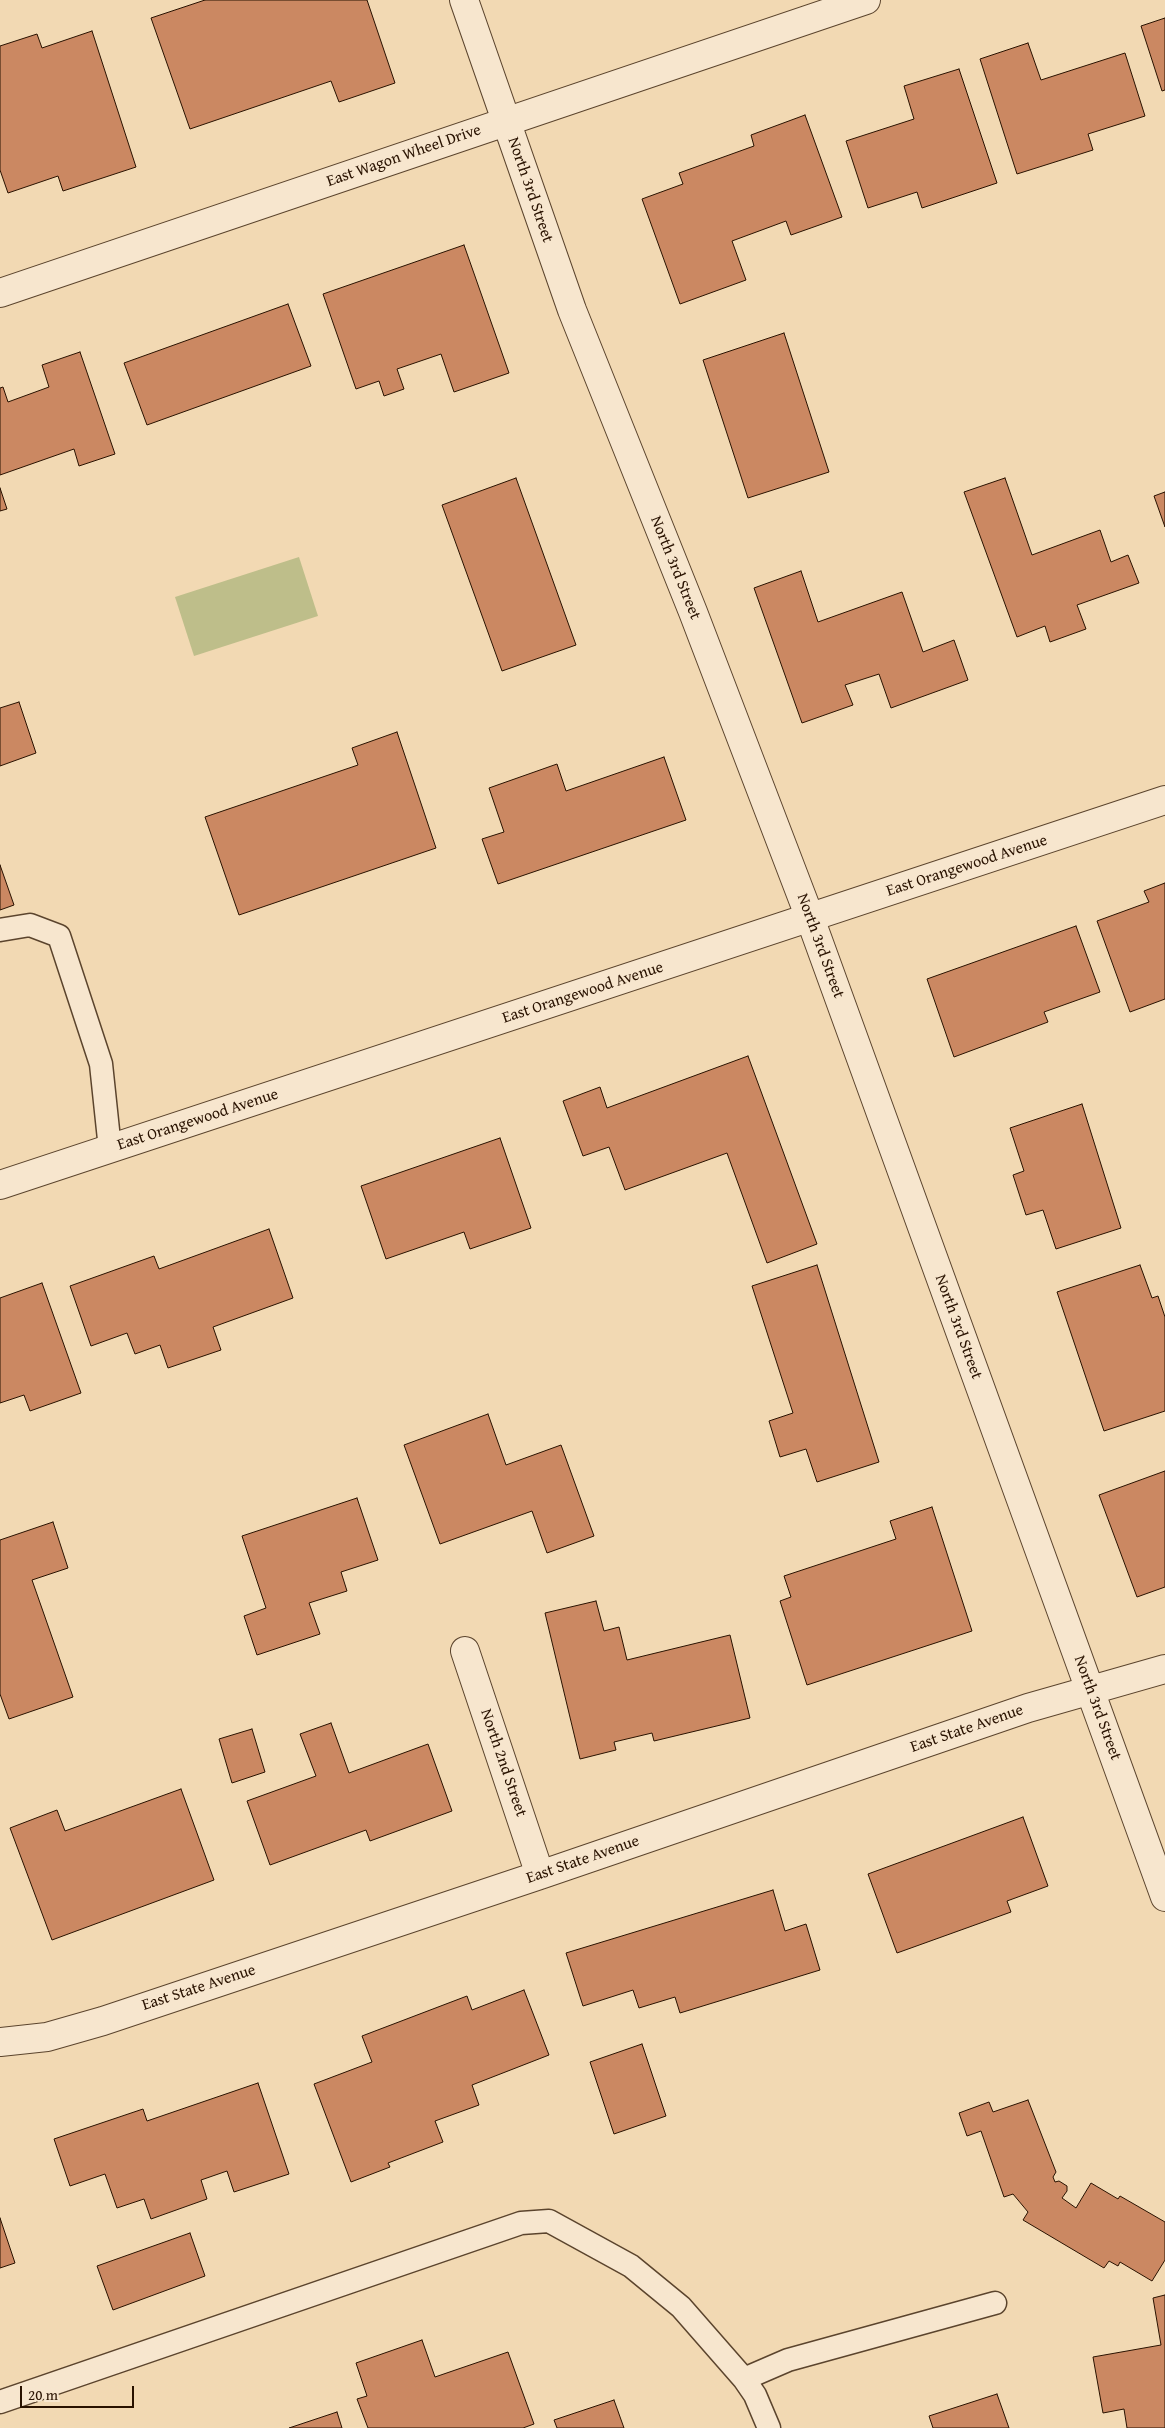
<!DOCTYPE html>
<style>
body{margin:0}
#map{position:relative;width:1165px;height:2428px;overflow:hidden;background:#f2d9b3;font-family:"Gentium Book Plus",serif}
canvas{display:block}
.scale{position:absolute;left:20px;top:2386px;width:114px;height:22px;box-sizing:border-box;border:2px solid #291200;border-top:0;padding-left:6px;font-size:15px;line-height:18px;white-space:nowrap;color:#291200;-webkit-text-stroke:4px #f7e6ce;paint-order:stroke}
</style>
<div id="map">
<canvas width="1165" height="2428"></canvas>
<div class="scale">20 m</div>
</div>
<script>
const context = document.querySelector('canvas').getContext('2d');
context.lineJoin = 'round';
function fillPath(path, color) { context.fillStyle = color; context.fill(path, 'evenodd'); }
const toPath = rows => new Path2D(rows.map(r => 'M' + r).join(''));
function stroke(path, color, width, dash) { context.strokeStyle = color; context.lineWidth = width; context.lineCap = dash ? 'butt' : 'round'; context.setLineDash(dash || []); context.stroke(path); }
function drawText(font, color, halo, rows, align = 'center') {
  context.font = font + ' "Gentium Book Plus",serif'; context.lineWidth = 4.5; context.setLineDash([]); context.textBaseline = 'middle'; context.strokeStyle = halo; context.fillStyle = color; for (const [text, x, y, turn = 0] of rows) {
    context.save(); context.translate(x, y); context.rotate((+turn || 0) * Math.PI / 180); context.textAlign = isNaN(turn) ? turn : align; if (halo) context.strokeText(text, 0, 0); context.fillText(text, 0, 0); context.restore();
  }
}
const green = toPath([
 [299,557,318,616,194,656,175,597]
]);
const building = toPath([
 [205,0,367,0,395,83,339,102,331,81,190,129,151,18,205,0],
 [1165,18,1165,90,1162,91,1141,26,1165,18],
 [92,31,136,167,63,191,58,176,8,193,0,170,0,46,37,34,42,48,92,31],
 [1028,43,1041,80,1125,53,1145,116,1088,134,1093,150,1017,174,980,59,1028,43],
 [959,69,997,183,922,208,917,192,868,208,846,141,914,119,904,86,959,69],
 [805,115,842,217,791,235,786,221,732,241,746,280,680,304,642,199,683,184,679,173,754,146,751,135,805,115],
 [464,245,509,373,454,392,441,354,397,369,404,389,384,396,379,381,356,389,323,294,464,245],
 [288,304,311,366,147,425,124,363,288,304],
 [784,333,829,472,748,498,703,360,784,333],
 [80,352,115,454,79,466,74,449,0,475,0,388,3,387,8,402,49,387,42,365,80,352],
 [516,478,576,645,502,671,442,505,516,478],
 [1005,478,1032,555,1100,530,1111,562,1128,555,1139,583,1077,605,1086,629,1050,642,1045,626,1017,637,964,492,1005,478],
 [0,488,7,509,0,511,0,488],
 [1165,492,1165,527,1154,496,1165,492],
 [801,571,818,622,902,592,923,652,954,640,968,680,891,708,879,674,845,685,853,705,802,723,754,588,801,571],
 [19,702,36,753,0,766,0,708,19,702],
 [397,732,436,848,239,915,205,817,358,765,352,748,397,732],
 [664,757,686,820,498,884,482,839,504,832,489,788,557,764,566,791,664,757],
 [0,865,14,905,0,910,0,865],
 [1165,883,1165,999,1130,1012,1097,921,1149,902,1144,891,1165,883],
 [1076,926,1100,992,1044,1012,1048,1022,954,1057,927,979,1076,926],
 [748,1056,817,1244,767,1263,727,1153,625,1190,609,1147,583,1156,563,1101,600,1087,607,1108,748,1056],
 [1082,1104,1121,1228,1056,1249,1043,1210,1026,1215,1013,1175,1024,1171,1010,1128,1082,1104],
 [500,1138,531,1228,470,1249,464,1232,386,1259,361,1186,500,1138],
 [269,1229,293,1298,213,1327,221,1350,168,1368,160,1345,135,1354,127,1333,91,1346,70,1286,154,1256,159,1269,269,1229],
 [817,1265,879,1462,817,1482,806,1449,780,1457,769,1421,793,1413,752,1286,817,1265],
 [1140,1265,1152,1298,1158,1296,1165,1317,1165,1411,1104,1431,1057,1292,1140,1265],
 [42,1283,81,1393,30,1411,24,1395,0,1403,0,1298,42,1283],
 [488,1414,506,1465,561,1445,594,1536,547,1553,532,1511,440,1544,404,1445,488,1414],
 [1165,1471,1165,1587,1137,1597,1099,1495,1165,1471],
 [357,1498,378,1560,341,1572,347,1591,309,1603,320,1634,257,1655,244,1616,266,1608,242,1536,357,1498],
 [932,1507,972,1631,807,1685,780,1601,791,1597,784,1576,896,1539,890,1521,932,1507],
 [53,1522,68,1568,32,1580,73,1697,9,1719,0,1694,0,1540,53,1522],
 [596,1601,604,1631,619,1627,627,1660,730,1635,750,1718,654,1741,652,1733,614,1742,616,1750,580,1759,545,1613,596,1601],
 [331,1723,349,1773,428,1744,452,1811,370,1841,366,1830,270,1865,247,1801,316,1776,300,1734,331,1723],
 [252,1729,265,1772,232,1783,219,1739,252,1729],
 [181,1789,214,1880,52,1940,10,1828,57,1810,65,1831,181,1789],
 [1023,1817,1048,1886,1007,1901,1011,1912,897,1953,868,1874,1023,1817],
 [773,1890,785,1931,806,1924,820,1970,680,2013,675,1997,639,2008,633,1990,583,2006,566,1953,773,1890],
 [524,1990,549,2055,472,2085,479,2105,435,2121,443,2142,388,2163,390,2167,351,2182,314,2084,372,2062,362,2036,467,1996,472,2010,524,1990],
 [642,2044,666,2116,614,2134,590,2062,642,2044],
 [258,2083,289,2174,234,2192,227,2171,201,2180,207,2199,151,2219,144,2199,117,2208,105,2174,70,2186,54,2139,143,2109,147,2121,258,2083],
 [1028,2100,1056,2172,1053,2177,1055,2182,1059,2181,1067,2186,1067,2191,1062,2198,1076,2208,1091,2183,1118,2199,1120,2196,1165,2222,1165,2260,1152,2281,1120,2262,1118,2266,1109,2261,1104,2268,1023,2220,1028,2212,1013,2194,1004,2197,981,2131,967,2136,959,2113,989,2102,993,2112,1028,2100],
 [0,2218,15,2263,0,2268,0,2218],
 [190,2233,205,2276,113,2310,97,2266,190,2233],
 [1165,2295,1165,2428,1127,2428,1124,2409,1103,2413,1093,2357,1161,2345,1153,2298,1165,2295],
 [422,2340,435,2377,508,2352,534,2424,523,2428,368,2428,357,2399,367,2396,356,2363,422,2340],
 [997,2394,1009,2428,933,2428,929,2416,997,2394],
 [614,2400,624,2428,557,2428,554,2420,614,2400],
 [337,2412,342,2428,289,2428,337,2412]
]);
const lane = toPath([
 [0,930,30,925,59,936,101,1064,110,1149],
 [744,2379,788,2360,995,2303],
 [0,2402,521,2223,549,2221,631,2266,681,2307,744,2379,755,2395,769,2428]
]);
const street = toPath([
 [464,0,572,310,693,612,810,918,1165,1897],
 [0,293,866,0],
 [0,1185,1165,800],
 [465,1651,540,1875],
 [0,2042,47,2037,103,2021,540,1875,1028,1708,1165,1669]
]);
const streetNames = [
 ["East Wagon Wheel Drive",404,156,-19],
 ["North 3rd Street",530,190,71],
 ["North 3rd Street",675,568,68],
 ["East Orangewood Avenue",967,866,-18],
 ["North 3rd Street",820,946,70],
 ["East Orangewood Avenue",583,993,-18],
 ["East Orangewood Avenue",198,1120,-18],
 ["North 3rd Street",958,1327,70],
 ["North 3rd Street",1097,1708,70],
 ["East State Avenue",967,1729,-19],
 ["North 2nd Street",503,1763,71],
 ["East State Avenue",583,1860,-19],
 ["East State Avenue",199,1988,-18]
];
fillPath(green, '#bebe8a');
fillPath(building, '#cb8862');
stroke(building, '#291200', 1);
stroke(lane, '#5b442d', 25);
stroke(street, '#5b442d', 30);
stroke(lane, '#f7e6ce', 22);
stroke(street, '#f7e6ce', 28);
drawText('16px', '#291200', '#f7e6ce', streetNames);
</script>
